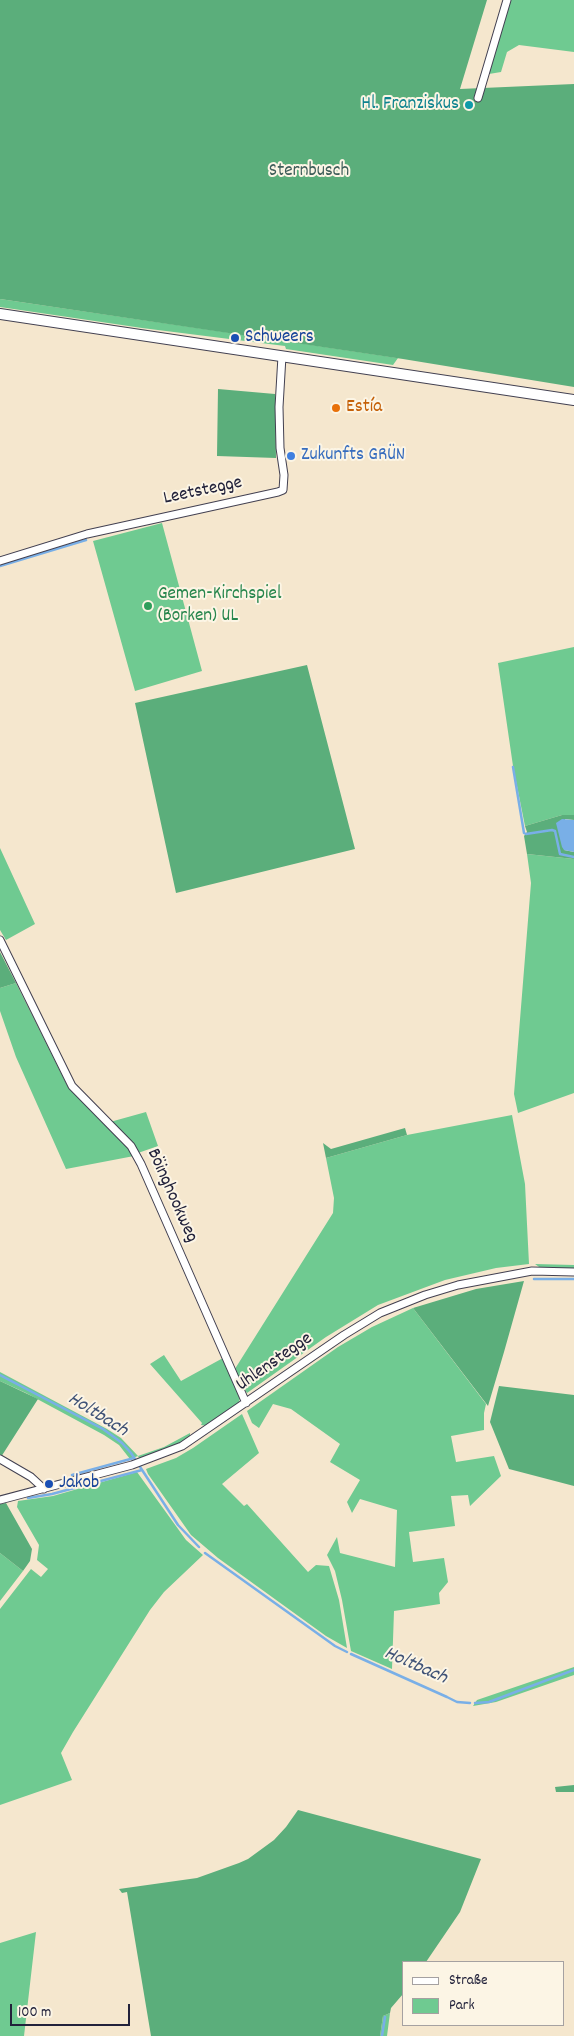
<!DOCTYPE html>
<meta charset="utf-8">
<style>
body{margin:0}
#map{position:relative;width:574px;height:2036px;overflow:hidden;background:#f5e7ce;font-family:Dekko,sans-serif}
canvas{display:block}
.legend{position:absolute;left:402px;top:1961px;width:162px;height:65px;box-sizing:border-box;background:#fcf5e5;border:1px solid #a5a1a1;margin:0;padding:6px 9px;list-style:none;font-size:15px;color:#22223b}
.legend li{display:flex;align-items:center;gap:10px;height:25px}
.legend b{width:25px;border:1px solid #a5a1a1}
.scale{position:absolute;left:10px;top:2004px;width:120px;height:22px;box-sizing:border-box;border:2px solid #22223b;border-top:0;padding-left:6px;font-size:15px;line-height:18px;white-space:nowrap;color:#22223b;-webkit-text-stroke:4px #fcf5e5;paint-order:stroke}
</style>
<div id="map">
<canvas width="574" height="2036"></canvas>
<ul class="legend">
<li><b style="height:6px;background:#fff"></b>Straße</li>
<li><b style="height:14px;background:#6fca91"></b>Park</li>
</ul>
<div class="scale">100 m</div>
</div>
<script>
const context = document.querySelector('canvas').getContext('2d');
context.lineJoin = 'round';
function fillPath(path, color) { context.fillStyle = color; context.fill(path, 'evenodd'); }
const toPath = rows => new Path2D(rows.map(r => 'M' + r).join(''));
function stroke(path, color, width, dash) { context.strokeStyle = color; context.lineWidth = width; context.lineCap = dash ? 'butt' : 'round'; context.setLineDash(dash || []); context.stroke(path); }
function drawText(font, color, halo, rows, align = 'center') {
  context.font = font + ' Dekko,sans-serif'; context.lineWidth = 4; context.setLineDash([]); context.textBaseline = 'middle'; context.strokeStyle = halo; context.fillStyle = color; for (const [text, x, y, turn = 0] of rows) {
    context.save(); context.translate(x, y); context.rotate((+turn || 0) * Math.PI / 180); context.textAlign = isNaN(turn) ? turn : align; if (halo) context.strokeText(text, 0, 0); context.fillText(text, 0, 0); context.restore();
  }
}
const green = toPath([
 [511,0,574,0,574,52,519,45,507,52,501,72,489,74],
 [0,299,204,329,398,358,393,365,286,349,285,346,142,328,0,307],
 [162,523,202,671,135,691,93,541],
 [574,647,574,815,562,815,525,826,513,766,498,663],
 [0,848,35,924,6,940,0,930],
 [527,854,574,859,574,1093,518,1113,514,1094,531,883],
 [16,983,68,1087,129,1147,134,1156,66,1169,16,1057,0,1011,0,988],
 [146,1112,158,1146,138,1153,110,1122],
 [512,1115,525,1184,529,1264,496,1268,445,1280,378,1305,326,1337,247,1393,233,1372,333,1213,334,1198,326,1158,407,1135],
 [535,1264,574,1265,574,1269,542,1269],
 [413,1308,486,1404,484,1413,484,1430,451,1436,456,1462,494,1456,501,1476,470,1506,468,1495,451,1496,455,1526,409,1532,413,1562,444,1558,448,1582,439,1593,440,1604,394,1611,392,1669,351,1651,342,1600,335,1571,327,1555,337,1537,340,1553,395,1567,397,1510,360,1499,352,1513,347,1502,360,1480,330,1462,340,1444,291,1409,273,1404,259,1428,252,1423,247,1411,338,1347,372,1327],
 [164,1355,181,1381,223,1358,240,1397,239,1403,208,1426,201,1425,202,1423,150,1364],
 [0,1372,107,1429,121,1438,138,1456,164,1447,190,1433,190,1436,185,1441,140,1460,138,1456,130,1459,119,1445,104,1435,26,1393,0,1381],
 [242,1414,259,1453,222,1484,244,1506,247,1504,308,1572,316,1565,329,1566,339,1600,347,1648,326,1636,218,1558,191,1535,148,1474,146,1469,176,1458,193,1448],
 [137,1472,186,1540,203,1555,164,1592,150,1610,73,1732,61,1753,72,1780,0,1805,0,1609,31,1569,41,1577,48,1569,37,1560,39,1545,17,1507,18,1501,53,1496],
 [0,1553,23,1571,0,1601],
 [574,1667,574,1675,496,1702,473,1706,477,1700],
 [36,1932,24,2036,0,2036,0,1943],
 [390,2013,387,2036,380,2036,383,2016]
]);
const forest = toPath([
 [0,0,487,0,460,89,574,84,574,387,403,359,0,299],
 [218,389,275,394,276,458,217,456],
 [307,665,355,849,176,893,135,703],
 [562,815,574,815,574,820,565,819,564,850,574,852,574,859,527,854,524,836,527,832,525,826],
 [0,952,16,983,0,988],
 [405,1128,407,1135,326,1158,323,1143,331,1149],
 [524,1281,504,1352,488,1406,413,1308,476,1289],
 [0,1381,38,1399,1,1457,0,1457],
 [499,1386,574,1395,574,1486,509,1469,490,1422],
 [6,1503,32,1549,30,1561,23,1571,0,1553,0,1504],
 [574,1785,574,1792,556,1792,555,1787],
 [298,1810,481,1859,460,1912,426,1962,403,1962,403,1994,391,2008,390,2013,383,2016,380,2036,151,2036,127,1892,122,1893,119,1889,197,1878,239,1863,248,1859,274,1840,286,1827]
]);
const water = toPath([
 [562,819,574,820,574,852,564,850,562,847,556,823]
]);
const stream = toPath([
 [0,566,86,540],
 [513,767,524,833,526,834,552,830,555,831,560,854,574,857],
 [534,1279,574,1279],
 [0,1375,103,1429,122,1443,131,1453,178,1525,199,1547],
 [72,1475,134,1458],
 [28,1498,52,1494,142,1470],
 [205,1553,335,1646,347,1652],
 [351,1654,447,1697,457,1702,470,1703],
 [475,1703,489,1702,574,1670],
 [382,2036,385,2017]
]);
const minor = toPath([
 [478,98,507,0],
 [0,561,87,534,278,492,283,490,284,475,280,448,279,407,282,356],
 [0,940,72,1086,131,1146,141,1164,246,1403],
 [0,1459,31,1477,44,1489],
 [0,1500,132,1465,182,1446,344,1335,380,1313,425,1295,458,1285,532,1271,574,1272]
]);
const primary = toPath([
 [0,314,574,400]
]);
const markers = [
 [469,105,5,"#0f9aa8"],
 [235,338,5,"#1a4fb4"],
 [336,408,5,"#e8710a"],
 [291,456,5,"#3f7fe0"],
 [148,606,5,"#2e9e5b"],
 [49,1484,5,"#1a4fb4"]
];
const cultureNames = [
 ["Hl. Franziskus",459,105]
];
const parkNames = [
 ["Sternbusch",309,172]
];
const transitNames = [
 ["Schweers",245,338],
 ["Jakob",59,1484]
];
const foodNames = [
 ["Estía",346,408]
];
const shopNames = [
 ["Zukunfts GRÜN",301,456]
];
const streetNames = [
 ["Leetstegge",203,492,-12],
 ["Böinghookweg",171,1196,66],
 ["Uhlenstegge",275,1363,-35]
];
const leisureNames = [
 ["Gemen-Kirchspiel",158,595],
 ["(Borken) UL",158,617]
];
const waterNames = [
 ["Holtbach",97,1416,32],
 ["Holtbach",415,1667,24]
];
fillPath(green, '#6fca91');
fillPath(forest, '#5bae7b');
fillPath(water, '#79afe7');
stroke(stream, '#79afe7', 2.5);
stroke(minor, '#424051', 9);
stroke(primary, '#424051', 12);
stroke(minor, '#fff', 7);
stroke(primary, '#fff', 10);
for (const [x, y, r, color] of markers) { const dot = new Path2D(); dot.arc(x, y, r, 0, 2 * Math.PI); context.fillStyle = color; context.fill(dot); stroke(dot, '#fcf5e5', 2); }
drawText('19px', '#0d838f', '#fcf5e5', cultureNames, 'right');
drawText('19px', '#3d5d59', '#fcf5e5', parkNames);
drawText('19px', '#164399', '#fcf5e5', transitNames, 'left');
drawText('19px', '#c56008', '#fcf5e5', foodNames, 'left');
drawText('19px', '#366cbe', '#fcf5e5', shopNames, 'left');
drawText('19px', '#22223b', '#fcf5e5', streetNames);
drawText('19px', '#27864d', '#fcf5e5', leisureNames, 'left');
drawText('italic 20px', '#405377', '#fcf5e5', waterNames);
</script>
